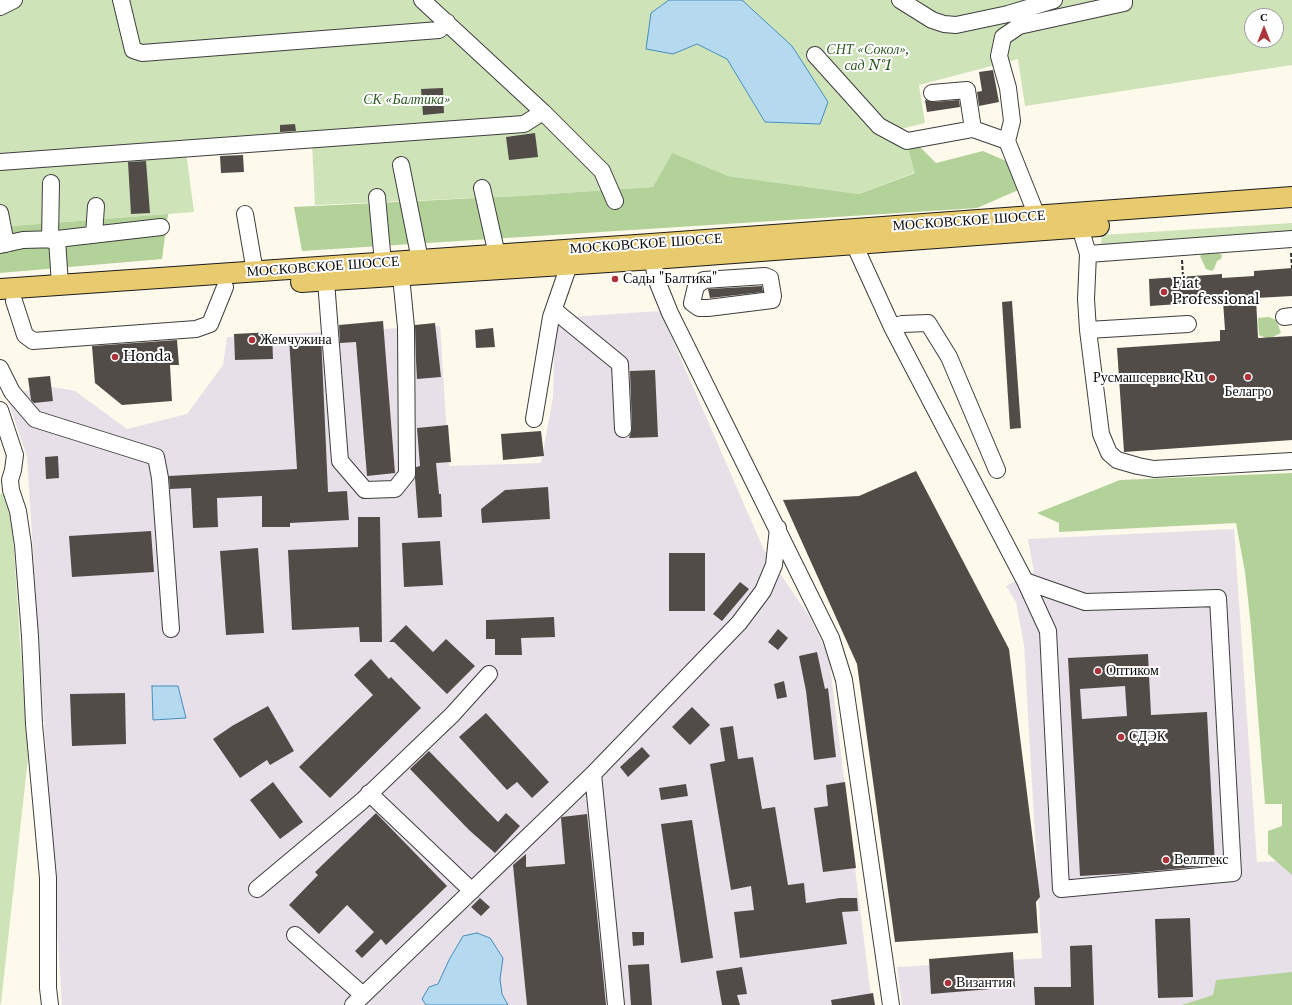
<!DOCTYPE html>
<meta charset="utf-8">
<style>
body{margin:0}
#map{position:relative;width:1292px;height:1005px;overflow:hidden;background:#fdf9eb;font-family:"Libre Baskerville",serif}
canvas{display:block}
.north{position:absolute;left:1244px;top:8px;width:40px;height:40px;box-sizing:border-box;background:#fff;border:1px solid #9d9d9d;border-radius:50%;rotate:0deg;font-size:11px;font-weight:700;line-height:16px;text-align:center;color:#0b0b0b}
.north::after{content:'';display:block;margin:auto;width:14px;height:18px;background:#ab3339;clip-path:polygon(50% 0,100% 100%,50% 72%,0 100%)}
</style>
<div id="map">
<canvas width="1292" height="1005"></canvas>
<div class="north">С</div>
</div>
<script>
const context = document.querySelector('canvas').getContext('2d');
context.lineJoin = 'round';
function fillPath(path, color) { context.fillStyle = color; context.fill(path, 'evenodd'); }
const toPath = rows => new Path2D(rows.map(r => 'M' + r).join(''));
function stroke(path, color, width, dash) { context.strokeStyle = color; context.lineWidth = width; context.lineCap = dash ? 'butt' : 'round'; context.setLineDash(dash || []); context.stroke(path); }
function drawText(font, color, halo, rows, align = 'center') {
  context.font = font + ' "Libre Baskerville",serif'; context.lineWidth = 4; context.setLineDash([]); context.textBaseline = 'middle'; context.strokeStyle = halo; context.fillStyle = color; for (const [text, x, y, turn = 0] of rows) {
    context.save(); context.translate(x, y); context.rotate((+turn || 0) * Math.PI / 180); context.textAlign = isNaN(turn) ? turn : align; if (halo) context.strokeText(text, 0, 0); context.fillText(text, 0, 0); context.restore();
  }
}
const industrial = toPath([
 [660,311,764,550,811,619,829,658,872,1005,62,1005,27,457,6,394,53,387,75,391,127,429,187,414,223,365,227,337,440,326,449,466,541,463,553,397,555,318],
 [1234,529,1257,862,1292,861,1292,1005,902,1005,897,967,1042,958,1024,645,1016,602,1006,586,1034,572,1028,539]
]);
const green = toPath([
 [0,0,669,0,651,13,673,54,697,44,727,59,765,122,820,124,828,102,792,46,742,0,1292,0,1292,65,1025,106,1018,59,919,85,925,123,876,135,908,148,916,172,859,194,728,176,672,154,653,187,519,196,315,205,312,144,186,152,194,212,0,227],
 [1252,16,1276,16,1276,40,1252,40],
 [1292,223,1292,234,1104,245,1101,243,1102,235],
 [10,493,28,758,1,1003,0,1005,0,494]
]);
const forest = toPath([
 [920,147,936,163,983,151,1013,164,1023,188,977,208,302,251,294,207,519,196,653,187,672,153,728,176,859,194,915,173,908,148],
 [168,214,162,259,0,273,0,227],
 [1205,251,1210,254,1218,253,1222,255,1221,259,1217,261,1214,269,1212,271,1206,269,1200,256],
 [1269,317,1276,320,1281,333,1269,339,1259,335,1258,318],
 [1292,473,1292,875,1268,854,1268,831,1282,826,1282,804,1265,804,1251,627,1245,572,1236,523,1059,532,1059,523,1037,513,1120,480],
 [1292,972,1292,1005,1182,1005,1213,995,1216,980]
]);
const water = toPath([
 [669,0,742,0,792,46,828,102,820,124,765,122,727,59,697,44,673,54,646,49,651,13,669,0],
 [152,686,178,686,186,718,153,720,152,686],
 [477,933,490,938,503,958,500,979,502,994,508,1005,426,1005,422,999,429,987,438,984,449,960,463,936,477,933]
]);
const building = toPath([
 [993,70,999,102,979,106,977,92,982,91,979,72],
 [443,88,444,113,423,115,421,89],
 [925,100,933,102,959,100,960,107,927,112],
 [295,124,296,131,280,132,280,125],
 [535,133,538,157,509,160,506,137],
 [243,155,244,172,221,173,220,156],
 [146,161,150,213,131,214,128,162],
 [1292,268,1292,296,1256,298,1258,338,1292,336,1292,440,1124,452,1117,348,1220,341,1220,330,1225,330,1223,301,1150,306,1149,279,1222,274,1222,278,1254,276,1254,271],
 [762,286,763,292,710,298,708,289],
 [1012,301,1021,428,1010,429,1002,302],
 [383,321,395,473,367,476,356,342,340,343,339,325],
 [435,323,441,377,417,379,416,361,415,325],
 [493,328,495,347,476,348,475,330],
 [272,332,273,359,235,360,234,334],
 [321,335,328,492,347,491,349,520,290,523,290,527,262,527,262,496,217,498,218,527,193,528,191,488,170,489,169,476,297,469,289,337],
 [177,340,179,365,170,365,172,401,122,405,95,383,92,346],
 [655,370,658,437,629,438,632,429,630,371],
 [50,376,53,401,34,403,31,400,28,378],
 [448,425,451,462,436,463,439,494,441,494,442,517,418,518,415,478,416,467,420,466,417,428],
 [541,431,544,456,503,460,501,434],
 [58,456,59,478,46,479,45,457],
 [916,471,1009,649,1040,897,1036,902,1038,933,895,942,857,664,783,500,859,496],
 [548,487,550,519,482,523,481,509,505,490],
 [358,517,380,517,382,642,360,642,359,627,292,630,288,550,358,547],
 [151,531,154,572,72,577,69,536],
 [440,541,443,585,404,587,402,543],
 [258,548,264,633,226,635,220,551],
 [669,553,705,553,705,611,669,611],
 [740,582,749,589,722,621,713,614],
 [554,617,555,637,521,638,522,655,495,655,495,639,486,639,486,620],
 [406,625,433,652,446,639,475,666,447,694,394,642,389,642],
 [778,629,788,638,778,650,768,642],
 [817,652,825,689,828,688,836,757,814,760,806,691,799,656],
 [1148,654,1151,715,1207,712,1215,865,1132,873,1080,876,1068,658],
 [1125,686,1127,716,1082,719,1080,689],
 [371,659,389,679,391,677,421,708,330,798,299,767,373,695,354,675],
 [784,681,787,697,777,699,774,684],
 [125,693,126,744,72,746,70,694],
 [268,706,294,751,270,765,267,760,240,778,213,739,232,726],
 [692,707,710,725,690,745,672,727],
 [486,713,549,782,532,798,517,782,507,790,459,737],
 [733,726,738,759,753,757,762,809,775,807,788,885,804,883,806,903,840,898,857,898,858,911,842,912,847,944,740,958,734,912,754,910,751,886,731,890,710,764,725,761,720,728],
 [642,747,650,756,628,777,620,767],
 [429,751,498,822,506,813,520,826,495,853,469,830,410,769],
 [273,782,303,822,280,839,250,800],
 [845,782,856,868,823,872,814,808,828,806,826,785],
 [686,784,688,796,661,800,659,788],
 [376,813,447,886,386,945,381,939,362,958,355,951,374,932,347,905,319,934,289,905,318,875,315,872],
 [587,814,606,1005,527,1005,513,865,526,854,526,867,565,864,561,818,562,817],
 [692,820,713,958,681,963,661,824],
 [480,898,490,907,481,916,471,907],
 [1190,918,1193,997,1158,998,1155,919],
 [632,932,644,932,644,945,633,946],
 [1092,945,1094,1005,1035,1005,1034,987,1071,987,1070,946],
 [1013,952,1015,987,931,994,929,959],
 [649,964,652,1005,631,1005,628,965],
 [742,967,747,994,737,995,740,1005,722,1005,716,971],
 [873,993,875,1005,832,1005,831,1000]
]);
const path = toPath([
 [1291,253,1292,268],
 [1182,260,1183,277]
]);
const minor = toPath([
 [121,0,133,50,142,53,439,30,447,22],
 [422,0,543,112,602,171,615,201],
 [900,0,932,20,944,24,956,25,1008,14,1054,0],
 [0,7,14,0],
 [815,55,879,126,907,141,973,129,1007,141],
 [932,93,967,90,973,129],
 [0,162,524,124,543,112],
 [401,165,420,260],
 [482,188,497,255],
 [377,197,383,263],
 [0,213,6,244],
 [245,214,255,272],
 [1037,216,1007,141,1012,121,1008,88,999,56,1003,37,1019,26,1124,3,1124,0],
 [1080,227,1088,254,1292,239],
 [94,235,96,206],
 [57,239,60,285],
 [50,240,51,183],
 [854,244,892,327,1025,581,1048,631,1061,889,1233,873,1218,598,1085,602,1025,581],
 [0,245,23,240,57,239,161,227],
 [1088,254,1086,299,1088,330,1188,324],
 [652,259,657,281,670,313,831,638,844,680,891,1005],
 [765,276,770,278,773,296,772,300,708,308,699,308,692,303,696,286,704,280,765,276],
 [326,281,340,461,365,490,395,489,407,474,406,327,401,276],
 [14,301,25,335,33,341,196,329,210,324,225,287],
 [554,310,620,364,623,429],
 [1284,317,1292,316],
 [892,327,902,324,928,323,949,357,997,470],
 [1088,330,1101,434,1109,453,1117,460,1138,466,1154,469,1292,461],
 [0,368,12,392,35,419,156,457,160,478,171,629],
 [0,410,15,455,13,470,10,480,11,490,18,511,23,545,30,636,34,724,48,878,48,988,50,1005],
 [534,419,551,317,569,265],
 [593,774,616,1005],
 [369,793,472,891],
 [257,889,362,801,452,715,489,674],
 [295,935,363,995],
 [353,1005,593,774,739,623,763,591,774,565,778,528]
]);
const major = toPath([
 [301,282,639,260,1099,226],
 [0,289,651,244,1292,197]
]);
const markers = [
 [615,279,4,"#ab3339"],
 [1164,292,4,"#ab3339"],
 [252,340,4,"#ab3339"],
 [115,357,4,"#ab3339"],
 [1248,377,4,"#ab3339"],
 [1212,378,4,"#ab3339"],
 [1098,671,4,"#ab3339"],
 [1121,737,4,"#ab3339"],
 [1166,860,4,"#ab3339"],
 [948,983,4,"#ab3339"]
];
const parkNames = [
 ["СНТ «Сокол»,",868,50],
 ["сад №1",868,66],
 ["СК «Балтика»",407,100]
];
const streetNames = [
 ["МОСКОВСКОЕ ШОССЕ",969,221,-4],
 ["МОСКОВСКОЕ ШОССЕ",646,244,-4],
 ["МОСКОВСКОЕ ШОССЕ",323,267,-4]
];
const poiNames = [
 ["Сады \"Балтика\"",623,279],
 ["Fiat",1172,284],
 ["Professional",1172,300],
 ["Жемчужина",260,340],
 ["Honda",123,357],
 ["Русмашсервис Ru",1204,378,"right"],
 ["Белагро",1248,392,"center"],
 ["Оптиком",1106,671],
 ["СДЭК",1129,737],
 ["Веллтекс",1174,860],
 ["Византия",956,983]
];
fillPath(industrial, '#e8e0e9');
fillPath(green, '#cfe3b9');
fillPath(forest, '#b3d29a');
fillPath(water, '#b5d9ef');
stroke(water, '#448ebe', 1);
fillPath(building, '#524c49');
stroke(minor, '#3e3e3e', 18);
stroke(major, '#1c1c1c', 22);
stroke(path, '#2d2d2d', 2, [4, 2]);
stroke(minor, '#fff', 16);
stroke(major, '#e9cb6f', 20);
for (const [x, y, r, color] of markers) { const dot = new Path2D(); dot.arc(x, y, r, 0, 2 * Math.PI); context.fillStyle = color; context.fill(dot); stroke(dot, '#fff', 1.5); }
drawText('italic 14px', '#2f5b23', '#fff', parkNames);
drawText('14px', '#0b0b0b', '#fff', streetNames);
drawText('14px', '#0b0b0b', '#fff', poiNames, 'left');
</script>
